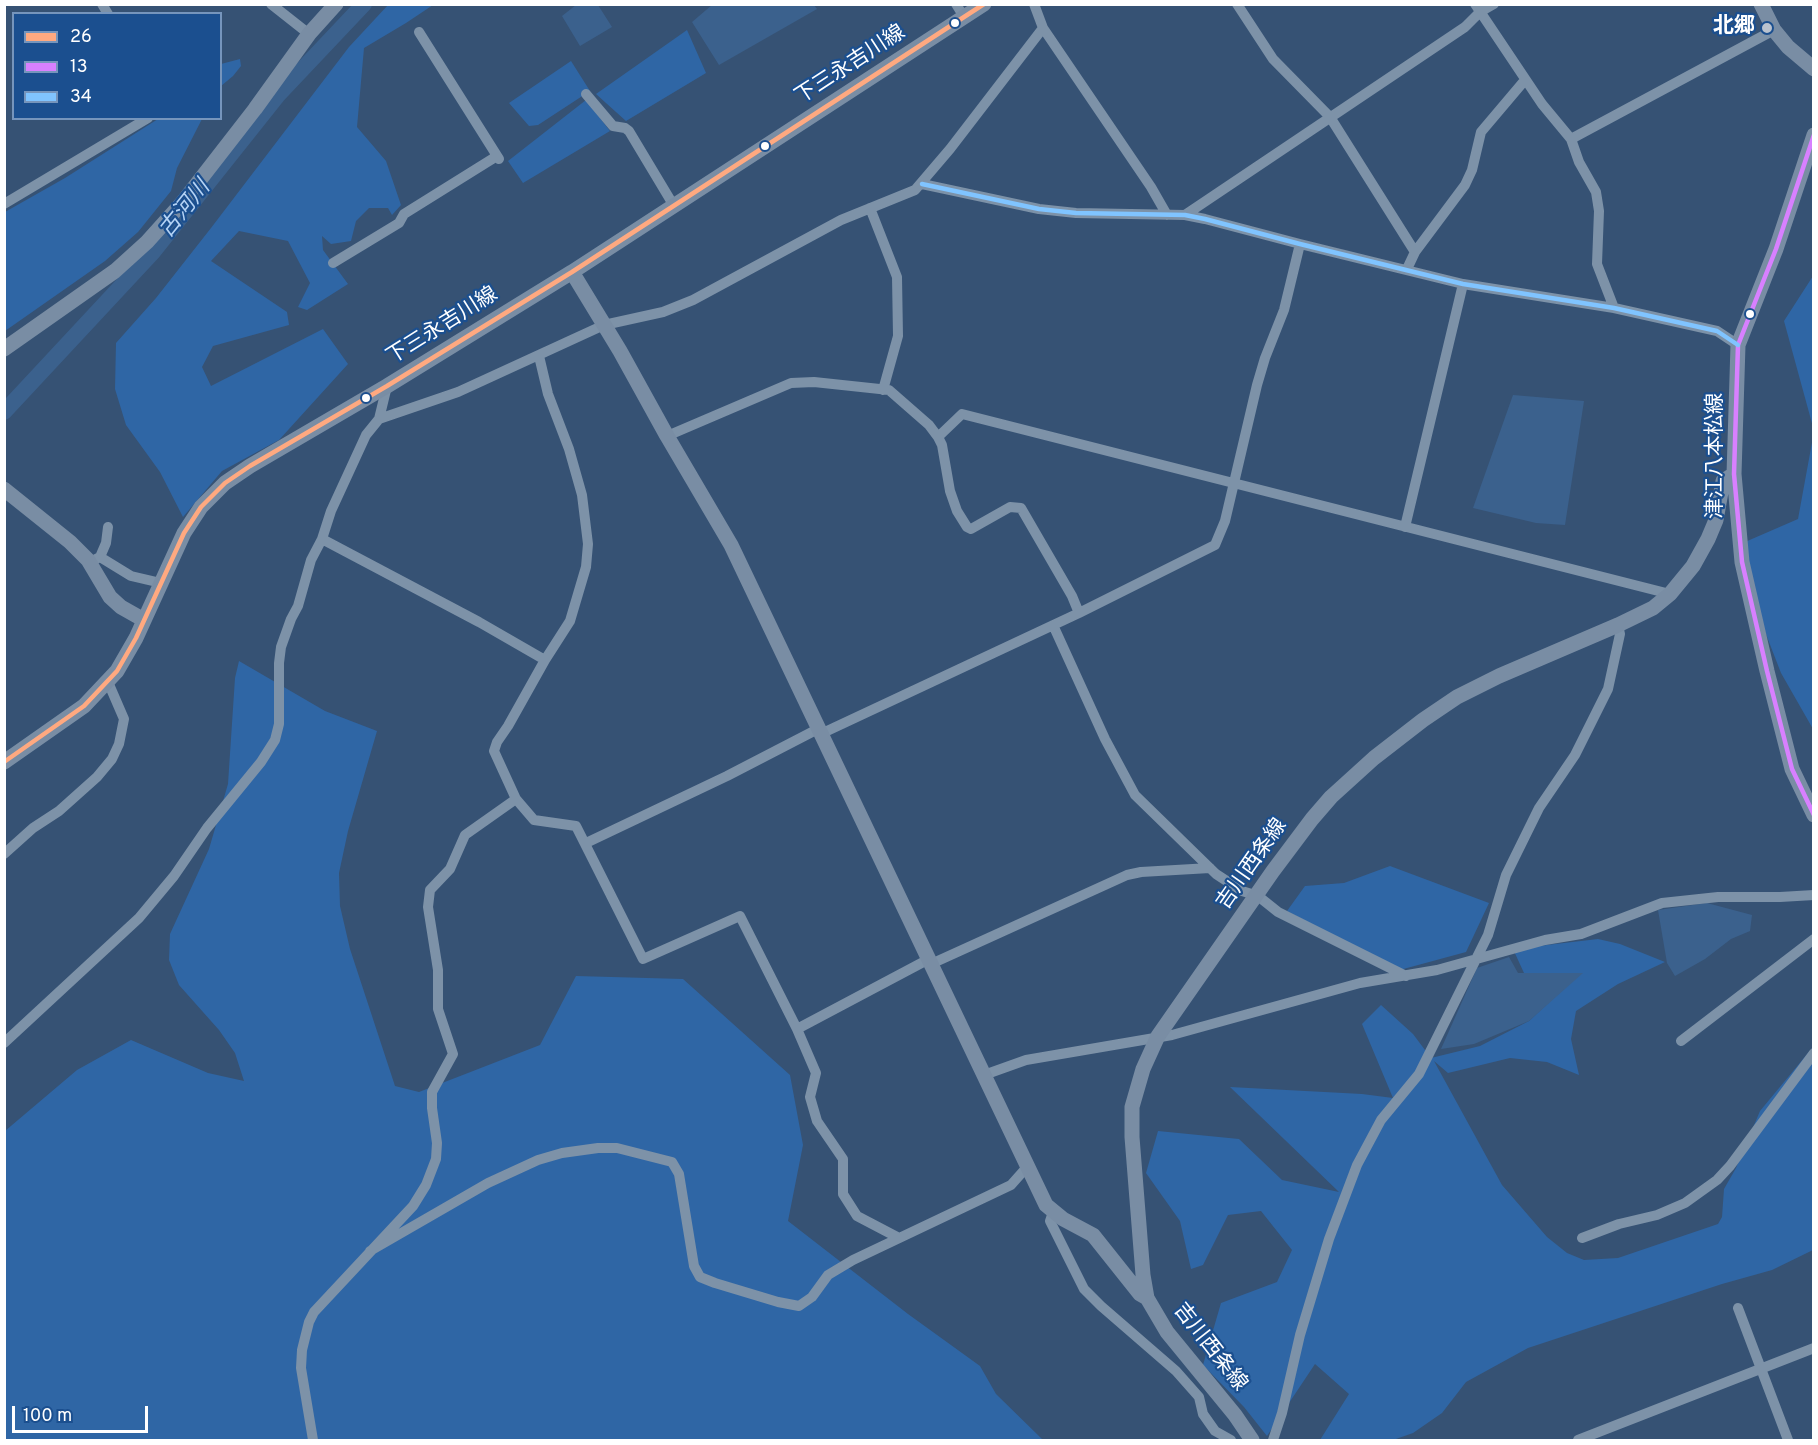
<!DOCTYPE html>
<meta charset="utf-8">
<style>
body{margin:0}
#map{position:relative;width:1818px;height:1445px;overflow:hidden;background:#365274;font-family:Overpass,sans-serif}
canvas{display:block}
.frame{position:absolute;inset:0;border:6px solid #fff;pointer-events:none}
.legend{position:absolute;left:12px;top:12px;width:210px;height:108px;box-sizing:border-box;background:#1b4f8f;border:2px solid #7695bc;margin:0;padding:8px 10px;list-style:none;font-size:18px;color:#fff}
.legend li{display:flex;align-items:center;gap:12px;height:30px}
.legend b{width:30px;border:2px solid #7695bc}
.scale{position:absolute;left:12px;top:1406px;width:136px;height:27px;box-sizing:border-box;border:3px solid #fff;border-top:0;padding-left:8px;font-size:18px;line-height:21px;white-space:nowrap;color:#fff;-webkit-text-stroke:4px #1b4f8f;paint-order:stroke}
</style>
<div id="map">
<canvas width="1818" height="1445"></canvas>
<div class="frame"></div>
<ul class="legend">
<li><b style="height:8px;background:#ffa980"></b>26</li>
<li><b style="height:8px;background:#d880ff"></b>13</li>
<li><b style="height:8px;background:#80c4ff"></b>34</li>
</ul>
<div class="scale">100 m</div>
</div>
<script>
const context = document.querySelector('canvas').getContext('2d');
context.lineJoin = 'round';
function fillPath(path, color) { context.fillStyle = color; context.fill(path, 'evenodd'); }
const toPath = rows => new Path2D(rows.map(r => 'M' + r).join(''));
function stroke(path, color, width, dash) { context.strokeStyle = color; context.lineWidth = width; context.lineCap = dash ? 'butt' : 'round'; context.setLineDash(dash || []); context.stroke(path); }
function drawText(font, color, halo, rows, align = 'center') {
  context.font = font + ' Overpass,"Noto Sans JP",sans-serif'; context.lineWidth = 4.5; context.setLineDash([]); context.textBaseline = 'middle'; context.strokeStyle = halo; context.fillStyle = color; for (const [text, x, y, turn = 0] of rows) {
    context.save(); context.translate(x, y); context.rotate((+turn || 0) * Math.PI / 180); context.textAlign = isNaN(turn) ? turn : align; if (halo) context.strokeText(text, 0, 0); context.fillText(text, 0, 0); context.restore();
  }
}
const green = toPath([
 [388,5,433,5,406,23,364,48,357,127,386,161,401,205,392,215,388,208,369,208,356,221,351,241,331,244,322,236,323,250,348,284,307,310,298,307,310,283,288,241,239,231,211,261,287,312,289,325,213,346,202,367,211,386,323,329,348,364,279,440,222,471,183,517,160,472,126,425,115,389,116,343,156,298,211,228,349,47],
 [687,30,706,73,626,121,596,94],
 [240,59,241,66,233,76,221,86,221,64],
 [571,61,590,91,538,125,529,126,509,103],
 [586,100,610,131,523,183,508,161],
 [158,119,202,119,177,168,171,191,138,232,105,261,5,331,5,212,65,178],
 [1813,276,1814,276,1813,427,1784,321],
 [1813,437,1813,729,1781,673,1752,598,1745,542,1798,519],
 [239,661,325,711,377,731,348,831,339,873,340,906,350,949,395,1086,419,1092,540,1045,576,976,683,979,790,1075,803,1145,788,1221,908,1314,980,1366,996,1394,1043,1440,5,1440,5,1131,77,1070,131,1040,208,1073,244,1081,235,1053,219,1030,179,985,169,960,170,934,209,849,228,784,235,678],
 [1390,866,1489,903,1466,952,1396,971,1287,911,1305,886,1344,883],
 [1598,939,1620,944,1665,962,1618,984,1576,1011,1571,1039,1579,1075,1547,1062,1510,1058,1448,1073,1434,1061,1502,1185,1547,1237,1567,1253,1584,1260,1618,1258,1718,1224,1722,1217,1724,1189,1736,1168,1760,1111,1813,1047,1813,1250,1772,1270,1722,1284,1528,1348,1466,1382,1442,1413,1413,1433,1393,1440,1320,1440,1349,1394,1315,1364,1267,1436,1244,1407,1203,1365,1221,1303,1277,1282,1292,1250,1261,1211,1228,1215,1203,1265,1191,1269,1180,1221,1146,1173,1158,1131,1239,1139,1282,1180,1339,1192,1230,1087,1362,1094,1393,1098,1362,1024,1381,1005,1413,1034,1431,1058,1480,1046,1529,1021,1581,973,1524,973,1513,949]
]);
const water = toPath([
 [576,5,598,5,612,27,580,46,562,16],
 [814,5,817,9,719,65,692,22,712,5],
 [1513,395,1584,401,1565,525,1536,523,1473,508],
 [1707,903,1752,915,1750,931,1731,939,1705,959,1675,976,1667,963,1658,910],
 [1509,957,1518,973,1583,973,1529,1021,1474,1044,1441,1049,1477,968]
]);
const river = toPath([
 [4,412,153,252,278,95,364,4]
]);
const street = toPath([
 [102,4,108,14],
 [271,4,309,34],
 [956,4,964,17],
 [1034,4,1043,28,1151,187,1167,215],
 [1237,4,1273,59,1330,117,1415,252],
 [1475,4,1542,104,1571,139,1579,162,1596,192,1599,211,1597,264,1614,308],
 [419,32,499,159],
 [586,94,613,126,625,128,629,131,674,206],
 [1571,139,1774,30],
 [922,184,1039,209,1076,213,1185,215,1205,219,1300,244,1463,284,1614,308,1717,331,1738,345],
 [4,204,148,118],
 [870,208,897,277,898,336,883,390],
 [1185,215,1465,27,1480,12,1494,4],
 [333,263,399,223,404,214,497,156],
 [1407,269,1415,252,1465,185,1472,170,1481,132,1525,80],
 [539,356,548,394,569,449,582,495,588,544,586,567,570,621,545,660,508,726,497,742,494,751,516,799,534,820,576,826,643,959,740,916,797,1029,816,1073,810,1097,817,1121,843,1159,843,1194,857,1216,899,1238],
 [379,419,458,392,604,325,663,312,693,300,841,220,915,190,950,149,1043,28],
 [667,436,791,383,814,382,889,390,929,425,938,437,942,445,950,491,957,511,967,527,971,529,1010,507,1021,508,1072,596,1079,613],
 [938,437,962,414,1670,594],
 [1405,527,1463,284],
 [322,539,479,622,545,660],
 [100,557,131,576,161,583],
 [96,559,100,557,106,543,108,527],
 [1053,625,1105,739,1135,795,1216,874,1242,891,1258,896,1278,912,1406,976],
 [586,843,727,776,814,731,827,731,1079,613,1215,545,1225,521,1257,385,1265,358,1284,310,1300,244],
 [4,854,33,828,59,811,97,777,112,759,119,744,124,719,108,682],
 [931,964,1127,875,1141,872,1210,868],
 [797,1029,929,959],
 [1681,1041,1814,939],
 [4,1043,139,918,174,876,207,828,261,762,275,740,279,724,279,663,281,647,291,619,298,606,311,560,322,539,331,511,366,435,379,419,387,386],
 [984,1075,1026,1060,1172,1035,1360,983,1437,970,1545,940,1581,934,1662,903,1718,897,1780,897,1814,895],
 [1053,1212,1050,1221,1084,1289,1101,1306,1176,1371,1199,1397,1203,1414,1215,1431,1231,1440],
 [1582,1238,1619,1224,1657,1215,1685,1203,1717,1180,1730,1166,1814,1053],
 [370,1251,488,1183,538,1160,562,1153,598,1148,617,1148,672,1162,679,1174,694,1266,700,1277,715,1283,778,1302,799,1306,812,1297,828,1275,853,1260,1011,1185,1027,1167],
 [1738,1308,1788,1440],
 [313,1440,301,1368,302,1350,309,1322,314,1312,413,1206,426,1185,436,1159,437,1143,432,1108,432,1092,453,1054,438,1009,438,970,428,907,430,890,450,869,465,835,516,799],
 [1273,1440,1282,1413,1300,1335,1329,1239,1357,1165,1381,1120,1419,1074,1488,935,1506,875,1539,808,1575,755,1608,689,1620,634,1618,625],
 [1578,1440,1814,1348]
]);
const secondary = toPath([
 [1761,4,1774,30,1788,47,1814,69],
 [1814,135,1776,249,1738,345,1734,474,1742,562,1767,671,1792,769,1814,815],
 [572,272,620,351,667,436,731,545,1046,1205,1063,1219,1093,1235,1140,1294,1147,1298],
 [4,349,115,271,147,242,182,203,255,109,309,34,336,4],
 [4,489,70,542,88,560,110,597,121,607,144,620],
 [4,762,84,706,117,671,136,638,184,533,201,507,225,483,250,466,387,386,572,272,984,4],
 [1252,1440,1235,1415,1167,1332,1147,1298,1143,1275,1132,1137,1132,1107,1143,1069,1158,1036,1273,871,1312,819,1331,797,1374,758,1423,720,1457,697,1499,676,1618,625,1653,608,1670,594,1693,566,1708,539,1716,520,1723,481,1734,474]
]);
const bus1 = toPath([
 [4,762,84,706,117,671,136,638,184,533,201,507,225,483,250,466,387,386,572,272,984,4]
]);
const bus2 = toPath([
 [1814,135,1776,249,1738,345,1734,474,1742,562,1767,671,1792,769,1814,815]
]);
const bus3 = toPath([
 [922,184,1039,209,1076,213,1185,215,1205,219,1300,244,1463,284,1614,308,1717,331,1738,345]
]);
const markers = [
 [955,23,5,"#fff"],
 [1767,28,6,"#b9c2ce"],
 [765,146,5,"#fff"],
 [1750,314,5,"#fff"],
 [366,398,5,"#fff"]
];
const poiNames = [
 ["北郷",1755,28]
];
const streetNames = [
 ["下三永吉川線",851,66,-33],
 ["下三永吉川線",443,327,-32],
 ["津江八本松線",1717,456,-90],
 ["吉川西条線",1253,865,-55],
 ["吉川西条線",1209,1348,52]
];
const waterNames = [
 ["古河川",186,210,-51]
];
fillPath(green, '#2f66a5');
fillPath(water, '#3b618d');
stroke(river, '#3b618d', 16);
stroke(street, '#7d92a8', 10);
stroke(secondary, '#798da4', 15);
stroke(bus1, '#ffa980', 4.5);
stroke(bus2, '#d880ff', 4.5);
stroke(bus3, '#80c4ff', 4.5);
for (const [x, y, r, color] of markers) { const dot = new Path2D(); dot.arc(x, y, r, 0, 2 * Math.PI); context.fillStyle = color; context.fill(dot); stroke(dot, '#1b4f8f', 2); }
drawText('bold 21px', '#fff', '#1b4f8f', poiNames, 'right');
drawText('21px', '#fff', '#1b4f8f', streetNames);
drawText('italic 22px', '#b5d3f5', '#1b4f8f', waterNames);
</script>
